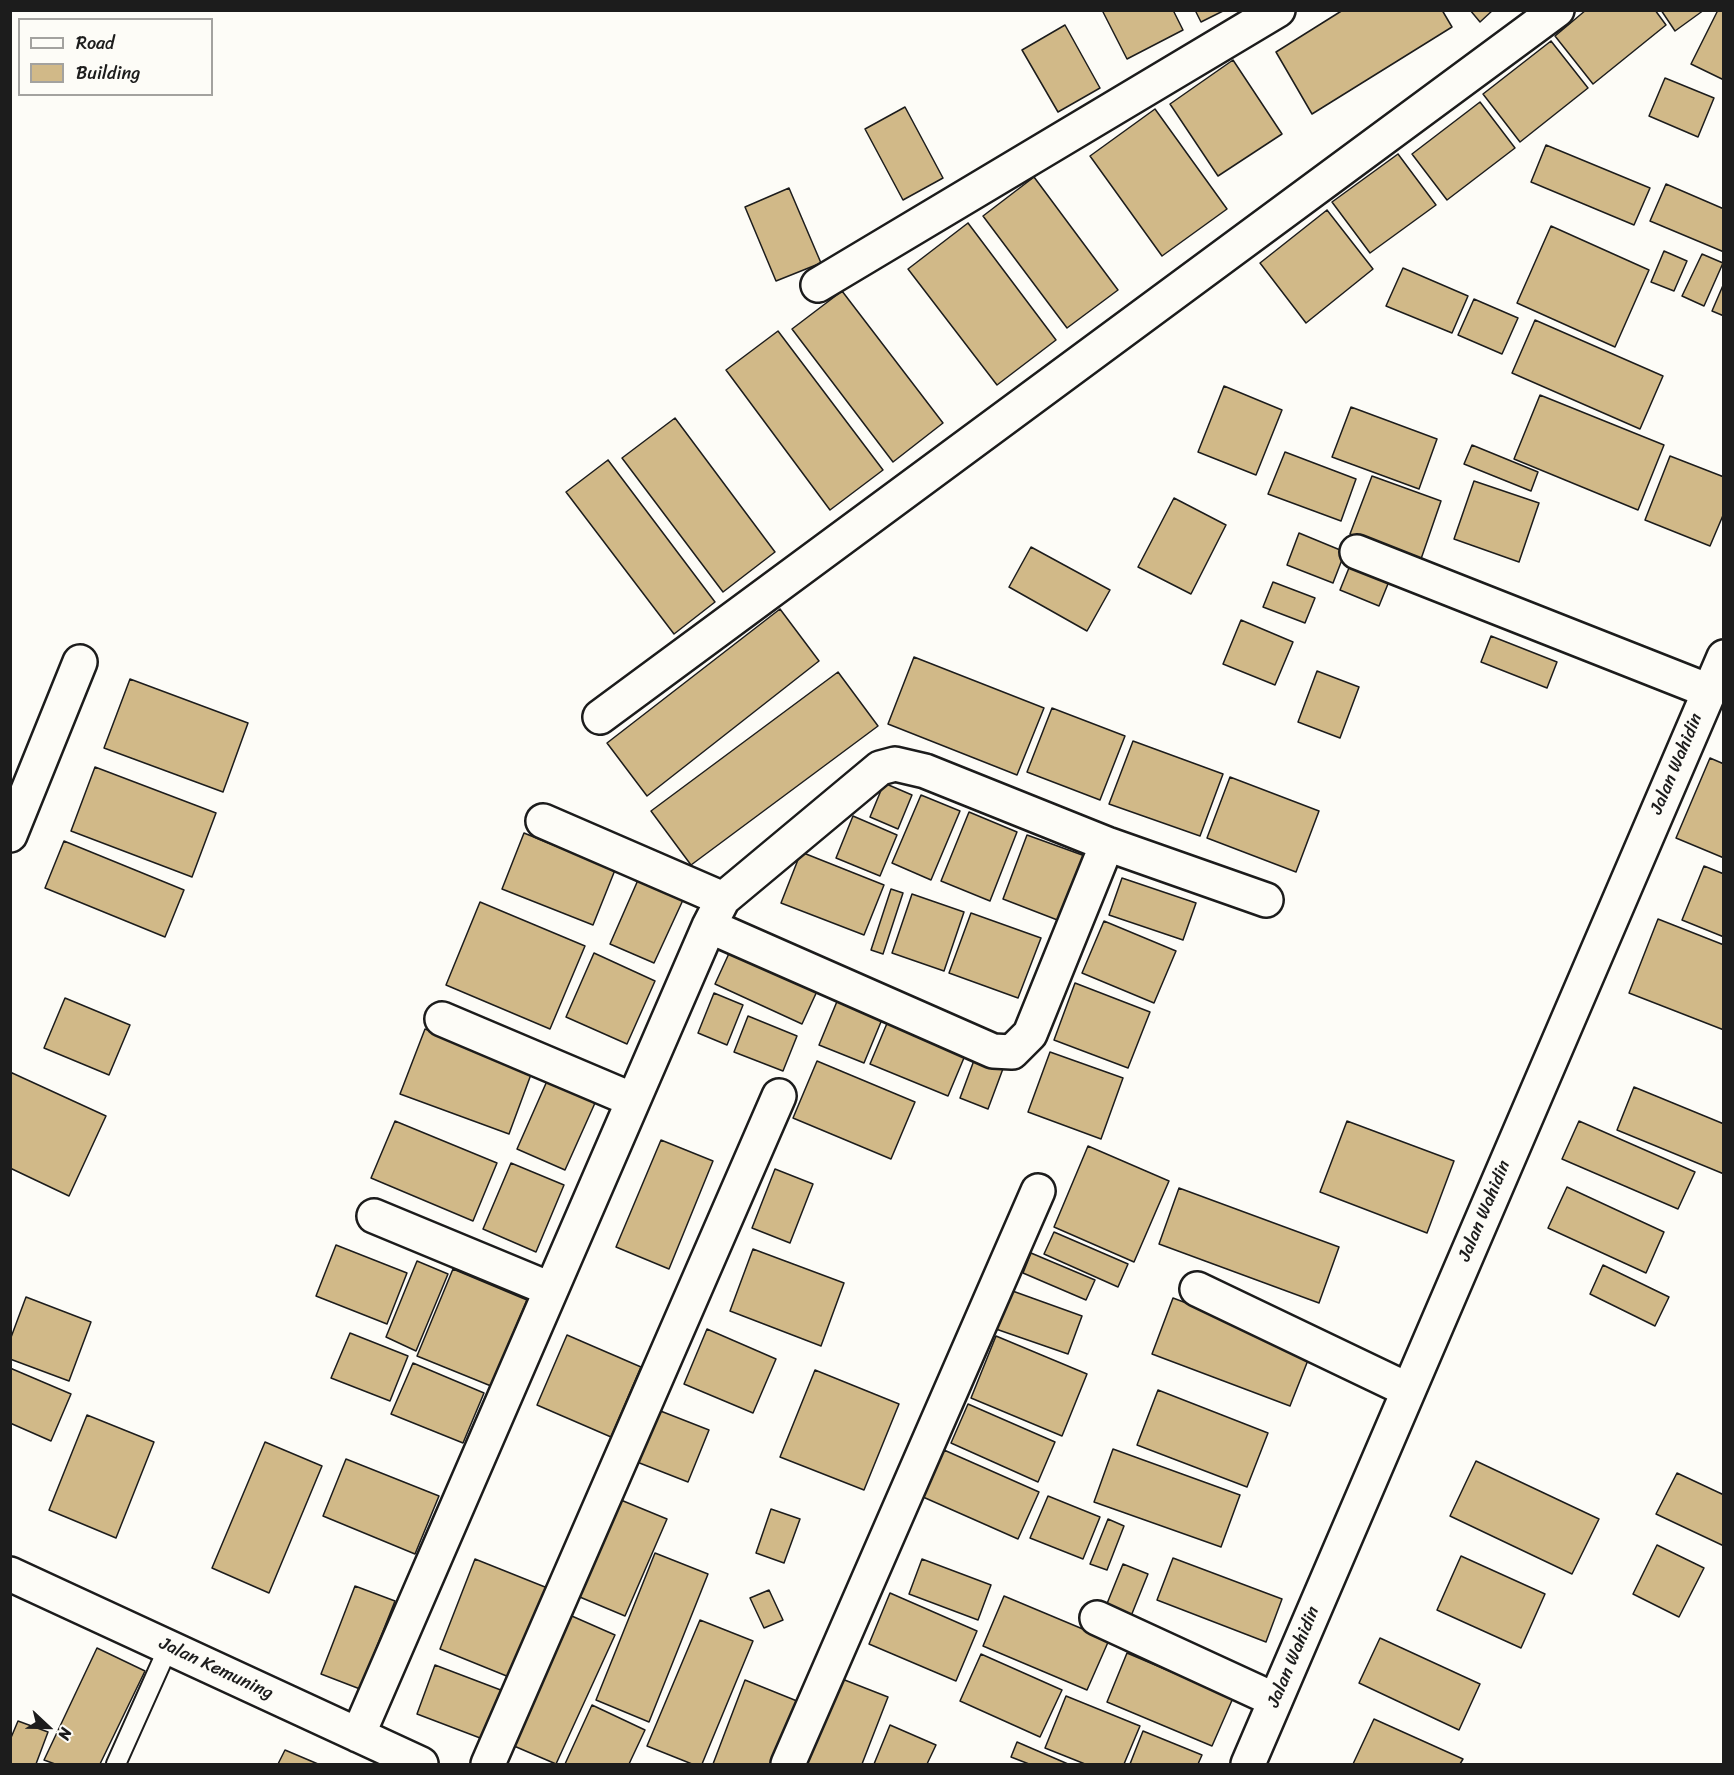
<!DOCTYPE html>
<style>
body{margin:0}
#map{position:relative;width:1734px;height:1775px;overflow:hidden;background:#fdfcf7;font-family:Sriracha,sans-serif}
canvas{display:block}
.frame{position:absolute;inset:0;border:12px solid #1c1c1c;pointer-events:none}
.legend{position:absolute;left:18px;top:18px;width:195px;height:78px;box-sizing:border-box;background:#fdfcf7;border:2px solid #a3a29f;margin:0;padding:8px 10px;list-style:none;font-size:18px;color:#1c1c1c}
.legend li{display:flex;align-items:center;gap:12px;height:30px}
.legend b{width:30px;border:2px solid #a3a29f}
.north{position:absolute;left:18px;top:1697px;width:60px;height:60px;-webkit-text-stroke:4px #fdfcf7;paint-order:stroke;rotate:112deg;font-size:16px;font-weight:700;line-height:24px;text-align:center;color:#1c1c1c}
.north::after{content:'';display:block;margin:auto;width:21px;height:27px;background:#1c1c1c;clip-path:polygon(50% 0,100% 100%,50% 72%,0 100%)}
</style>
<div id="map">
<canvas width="1734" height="1775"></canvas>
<div class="frame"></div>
<ul class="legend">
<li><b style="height:8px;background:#fdfcf7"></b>Road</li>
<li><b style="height:16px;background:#d1b988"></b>Building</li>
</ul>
<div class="north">N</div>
</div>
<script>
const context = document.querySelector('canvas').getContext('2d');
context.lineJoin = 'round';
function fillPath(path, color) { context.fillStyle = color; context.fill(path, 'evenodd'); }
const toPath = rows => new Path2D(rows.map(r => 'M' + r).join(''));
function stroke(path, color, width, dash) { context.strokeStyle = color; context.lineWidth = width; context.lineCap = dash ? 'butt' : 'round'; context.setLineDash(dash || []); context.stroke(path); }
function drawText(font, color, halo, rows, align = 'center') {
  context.font = font + ' Sriracha,sans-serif'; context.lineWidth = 5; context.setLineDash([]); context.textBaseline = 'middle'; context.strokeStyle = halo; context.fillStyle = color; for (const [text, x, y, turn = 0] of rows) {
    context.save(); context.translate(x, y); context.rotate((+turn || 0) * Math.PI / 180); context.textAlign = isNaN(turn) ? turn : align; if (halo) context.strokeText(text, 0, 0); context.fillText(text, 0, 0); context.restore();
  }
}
const building = toPath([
 [1102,10,1173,10,1183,30,1127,59,1102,10],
 [1195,10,1225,10,1201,22,1195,10],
 [1343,10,1442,10,1452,27,1312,114,1276,52,1343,10],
 [1470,10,1493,10,1480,22,1470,10],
 [1586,10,1655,10,1666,25,1593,84,1555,36,1586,10],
 [1661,10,1704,10,1675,31,1661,10],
 [1718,10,1724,11,1724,80,1691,64,1718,10],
 [1065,25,1100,88,1058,112,1022,50,1065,25],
 [1551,41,1588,88,1520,142,1483,94,1551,41],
 [1233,60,1282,134,1218,176,1170,104,1233,60],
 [1665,78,1714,98,1698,137,1649,116,1665,78],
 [1480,102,1515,148,1447,200,1412,154,1480,102],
 [905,107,943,178,903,200,865,129,905,107],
 [1155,109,1227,209,1162,256,1090,156,1155,109],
 [1546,145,1650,188,1634,225,1531,182,1546,145],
 [1398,154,1436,205,1370,253,1332,202,1398,154],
 [1034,177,1118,290,1067,328,983,216,1034,177],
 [1666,184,1724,209,1724,252,1650,221,1666,184],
 [789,188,821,263,776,281,745,207,789,188],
 [1327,210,1373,269,1306,323,1260,263,1327,210],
 [968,223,1056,340,997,385,908,269,968,223],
 [1551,226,1649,270,1615,347,1517,303,1551,226],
 [1664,251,1687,261,1674,291,1651,282,1664,251],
 [1702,254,1723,263,1704,306,1682,296,1702,254],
 [1403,268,1468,296,1452,333,1386,306,1403,268],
 [1724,283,1724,316,1712,311,1724,283],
 [842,291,943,423,893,462,792,329,842,291],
 [1474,299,1518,318,1502,354,1458,335,1474,299],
 [1535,320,1663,376,1640,429,1512,373,1535,320],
 [778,331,883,470,830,510,726,370,778,331],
 [1224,386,1282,410,1256,475,1198,452,1224,386],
 [1540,395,1664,445,1638,510,1514,459,1540,395],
 [1351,407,1437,439,1419,489,1332,457,1351,407],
 [675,418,775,552,723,592,622,458,675,418],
 [1472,445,1538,472,1531,491,1464,464,1472,445],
 [1285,452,1356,479,1341,521,1268,494,1285,452],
 [1670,456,1724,477,1724,513,1710,546,1645,520,1670,456],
 [608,460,715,602,674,634,566,492,608,460],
 [1372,476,1441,501,1421,559,1350,534,1372,476],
 [1474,481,1539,503,1519,562,1454,539,1474,481],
 [1174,498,1226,525,1191,594,1138,567,1174,498],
 [1299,533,1345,552,1333,583,1287,565,1299,533],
 [1031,547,1110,590,1087,631,1009,587,1031,547],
 [1353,558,1392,574,1379,606,1340,590,1353,558],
 [1273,582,1315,598,1305,623,1263,607,1273,582],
 [780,609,819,661,647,796,607,743,780,609],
 [1241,620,1293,642,1275,685,1223,664,1241,620],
 [1491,636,1557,662,1547,688,1481,662,1491,636],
 [914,657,1044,708,1017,775,888,724,914,657],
 [1317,671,1359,687,1340,738,1298,722,1317,671],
 [838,672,878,726,691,865,651,811,838,672],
 [130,679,248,723,223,792,104,748,130,679],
 [1052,708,1125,736,1100,800,1027,772,1052,708],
 [1133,741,1223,774,1200,836,1109,804,1133,741],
 [1710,758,1724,764,1724,858,1676,838,1710,758],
 [95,767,216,813,192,877,71,831,95,767],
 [1230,777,1319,811,1296,872,1207,838,1230,777],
 [884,783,912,795,898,829,870,817,884,783],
 [921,795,960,811,931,880,892,863,921,795],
 [969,812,1017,832,990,901,941,881,969,812],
 [853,816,897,835,880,876,836,858,853,816],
 [524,833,615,870,593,925,502,889,524,833],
 [1027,835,1085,856,1060,921,1003,899,1027,835],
 [64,841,184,890,165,937,45,888,64,841],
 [801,852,884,885,864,935,781,903,801,852],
 [1704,866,1724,874,1724,937,1682,920,1704,866],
 [1122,878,1196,903,1183,940,1109,915,1122,878],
 [638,880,683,900,654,963,610,944,638,880],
 [891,889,903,893,883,954,871,950,891,889],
 [912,894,964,912,944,971,892,953,912,894],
 [480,902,585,946,550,1029,446,985,480,902],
 [971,913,1041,938,1018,998,949,973,971,913],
 [1658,919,1724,945,1724,1030,1629,993,1658,919],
 [1104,921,1176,951,1154,1003,1082,973,1104,921],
 [731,949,818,989,802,1024,715,984,731,949],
 [594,953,655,981,627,1044,566,1017,594,953],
 [1075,983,1150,1012,1128,1068,1054,1040,1075,983],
 [714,993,743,1005,727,1045,698,1033,714,993],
 [65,998,130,1025,109,1075,44,1048,65,998],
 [838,999,883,1017,864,1063,819,1045,838,999],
 [748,1016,797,1036,783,1071,734,1052,748,1016],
 [888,1021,966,1053,948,1096,870,1064,888,1021],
 [425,1029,533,1069,509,1134,400,1094,425,1029],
 [1050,1052,1123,1078,1101,1139,1028,1112,1050,1052],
 [976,1055,1004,1066,988,1109,960,1098,976,1055],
 [817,1061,915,1102,891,1159,793,1118,817,1061],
 [10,1072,106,1116,69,1196,10,1168,10,1072],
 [547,1081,595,1103,565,1170,517,1149,547,1081],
 [1634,1087,1724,1124,1724,1174,1617,1130,1634,1087],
 [395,1121,497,1163,473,1221,371,1178,395,1121],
 [1347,1121,1454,1161,1427,1233,1320,1192,1347,1121],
 [1579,1121,1695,1172,1678,1209,1562,1159,1579,1121],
 [661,1140,713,1161,669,1269,616,1247,661,1140],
 [1088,1146,1169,1181,1134,1262,1054,1227,1088,1146],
 [511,1163,564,1185,536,1252,483,1229,511,1163],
 [775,1169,813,1184,790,1243,752,1228,775,1169],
 [1567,1187,1664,1232,1646,1273,1548,1228,1567,1187],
 [1179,1188,1339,1247,1319,1303,1159,1244,1179,1188],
 [1054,1232,1128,1264,1118,1287,1044,1254,1054,1232],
 [336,1245,407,1273,387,1324,316,1296,336,1245],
 [753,1249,844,1283,821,1346,730,1311,753,1249],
 [1031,1253,1095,1280,1086,1300,1023,1273,1031,1253],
 [417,1261,448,1274,416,1351,386,1337,417,1261],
 [1603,1265,1669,1297,1655,1326,1590,1294,1603,1265],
 [453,1269,527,1300,491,1386,417,1356,453,1269],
 [1007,1289,1082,1316,1068,1354,993,1328,1007,1289],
 [26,1297,91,1322,69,1381,10,1359,10,1340,26,1297],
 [1173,1298,1312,1350,1290,1406,1152,1354,1173,1298],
 [707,1329,776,1359,753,1413,684,1384,707,1329],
 [350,1333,408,1356,390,1401,331,1378,350,1333],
 [567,1335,641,1367,611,1437,537,1405,567,1335],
 [996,1336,1087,1374,1062,1436,971,1398,996,1336],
 [413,1363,484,1393,463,1443,391,1414,413,1363],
 [10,1368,71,1394,51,1441,10,1423,10,1368],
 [815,1370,899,1404,864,1490,780,1457,815,1370],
 [1158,1390,1268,1433,1247,1487,1137,1445,1158,1390],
 [968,1404,1055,1442,1038,1482,951,1443,968,1404],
 [658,1410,709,1430,688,1482,637,1462,658,1410],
 [87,1415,154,1442,116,1538,49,1510,87,1415],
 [265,1442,322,1466,269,1593,212,1568,265,1442],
 [1113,1449,1240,1495,1221,1547,1094,1502,1113,1449],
 [944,1450,1039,1492,1018,1539,923,1497,944,1450],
 [346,1459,439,1496,415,1554,323,1516,346,1459],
 [1476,1461,1599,1519,1572,1574,1450,1516,1476,1461],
 [1677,1473,1724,1495,1724,1546,1656,1514,1677,1473],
 [1048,1496,1100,1517,1083,1559,1030,1538,1048,1496],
 [616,1498,667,1519,625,1616,575,1595,616,1498],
 [771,1509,800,1519,784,1563,756,1553,771,1509],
 [1108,1519,1124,1526,1107,1570,1090,1564,1108,1519],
 [1657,1545,1704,1568,1679,1617,1633,1594,1657,1545],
 [655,1553,708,1574,649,1722,596,1700,655,1553],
 [1461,1556,1545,1594,1521,1648,1437,1610,1461,1556],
 [1173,1558,1282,1599,1266,1642,1157,1600,1173,1558],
 [475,1559,550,1589,514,1679,440,1649,475,1559],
 [922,1559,991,1585,978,1620,909,1594,922,1559],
 [1123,1564,1148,1574,1127,1626,1102,1616,1123,1564],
 [355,1586,395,1601,360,1689,321,1674,355,1586],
 [769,1590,783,1620,764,1628,750,1598,769,1590],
 [890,1593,977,1631,956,1681,869,1644,890,1593],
 [1004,1596,1109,1640,1087,1690,983,1646,1004,1596],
 [565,1613,615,1635,556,1764,507,1743,565,1613],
 [700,1620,753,1641,702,1764,692,1764,647,1746,700,1620],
 [1380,1638,1480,1684,1459,1730,1359,1683,1380,1638],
 [97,1648,145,1671,100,1764,55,1764,44,1760,97,1648],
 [1127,1653,1233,1698,1212,1746,1107,1702,1127,1653],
 [981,1654,1062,1690,1040,1737,960,1701,981,1654],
 [435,1665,506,1692,488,1741,417,1714,435,1665],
 [837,1677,888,1697,862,1764,804,1764,837,1677],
 [745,1680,797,1701,772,1764,713,1764,745,1680],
 [1066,1696,1140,1726,1124,1764,1085,1764,1045,1748,1066,1696],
 [592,1705,645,1730,629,1764,565,1764,592,1705],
 [1374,1719,1463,1759,1460,1764,1353,1764,1374,1719],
 [18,1721,48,1732,36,1764,10,1764,10,1740,18,1721],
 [890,1725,936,1745,927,1764,874,1764,890,1725],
 [1143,1731,1202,1755,1198,1764,1130,1764,1143,1731],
 [1017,1742,1068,1764,1029,1764,1011,1757,1017,1742],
 [285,1750,318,1764,278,1764,285,1750]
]);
const lane = toPath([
 [116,1764,168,1648]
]);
const street = toPath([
 [818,285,1278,10],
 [1357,552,1709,691],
 [600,717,1557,10],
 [543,821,723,899],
 [10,835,80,662],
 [709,926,993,1051,1012,1052,1030,1034,1107,844],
 [442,1019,633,1100],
 [374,1216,550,1289],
 [1197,1289,1408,1390],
 [10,1574,421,1764],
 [1097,1618,1275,1700],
 [358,1735,709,926,723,899,880,768,895,764,925,771,1107,844,1266,900],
 [488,1764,779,1096],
 [788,1764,1038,1191]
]);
const secondary = toPath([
 [1248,1764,1724,657]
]);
const streetNames = [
 ["Jalan Wahidin",1677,764,-67],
 ["Jalan Wahidin",1485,1211,-67],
 ["Jalan Wahidin",1294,1657,-67],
 ["Jalan Kemuning",216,1669,25]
];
fillPath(building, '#d1b988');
stroke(building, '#1c1c1c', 1.5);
stroke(lane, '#1c1c1c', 22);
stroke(street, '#1c1c1c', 38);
stroke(secondary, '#1c1c1c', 38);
stroke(lane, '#fdfcf7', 18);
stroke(street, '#fdfcf7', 33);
stroke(secondary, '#fdfcf7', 33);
drawText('18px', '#1c1c1c', '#fdfcf7', streetNames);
</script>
